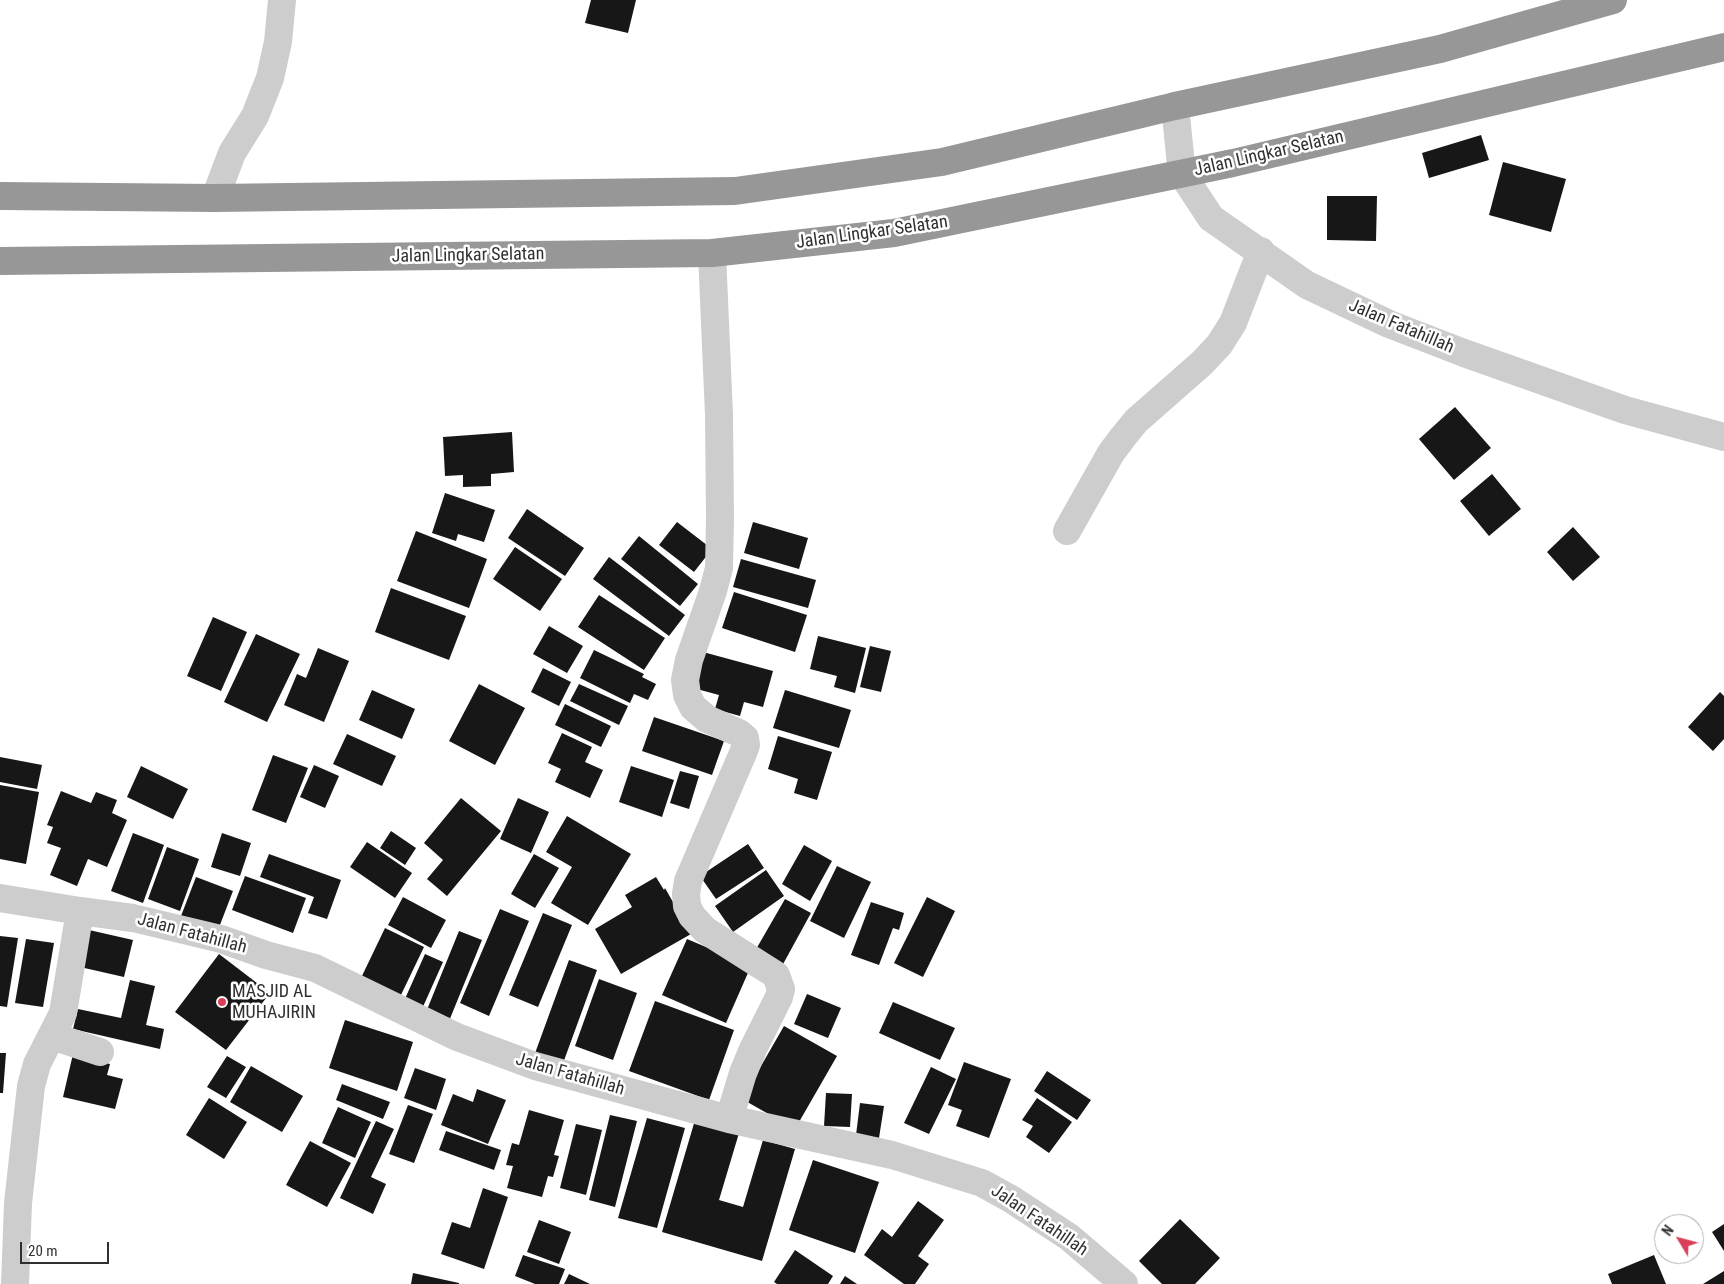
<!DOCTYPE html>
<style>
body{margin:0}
#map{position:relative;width:1724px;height:1284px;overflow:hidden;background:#fff;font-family:"Roboto Condensed",sans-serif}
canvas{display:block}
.north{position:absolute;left:1654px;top:1214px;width:50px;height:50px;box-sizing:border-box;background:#fff;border:1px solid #acacac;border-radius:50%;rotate:307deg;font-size:14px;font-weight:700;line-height:20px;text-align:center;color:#303030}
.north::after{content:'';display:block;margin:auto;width:18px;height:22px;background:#da3f58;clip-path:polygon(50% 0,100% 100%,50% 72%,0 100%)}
.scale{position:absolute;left:20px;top:1242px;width:89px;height:22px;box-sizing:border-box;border:2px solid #303030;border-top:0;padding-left:6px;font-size:15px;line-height:18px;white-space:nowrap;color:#303030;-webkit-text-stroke:4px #fff;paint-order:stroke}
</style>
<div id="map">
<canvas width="1724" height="1284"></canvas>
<div class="north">N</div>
<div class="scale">20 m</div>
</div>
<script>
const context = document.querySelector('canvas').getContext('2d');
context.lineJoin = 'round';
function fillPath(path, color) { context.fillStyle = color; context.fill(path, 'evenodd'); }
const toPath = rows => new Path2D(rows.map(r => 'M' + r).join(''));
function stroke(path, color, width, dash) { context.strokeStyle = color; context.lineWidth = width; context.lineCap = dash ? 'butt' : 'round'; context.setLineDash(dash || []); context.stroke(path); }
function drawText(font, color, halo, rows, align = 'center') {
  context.font = font + ' "Roboto Condensed",sans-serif'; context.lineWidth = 5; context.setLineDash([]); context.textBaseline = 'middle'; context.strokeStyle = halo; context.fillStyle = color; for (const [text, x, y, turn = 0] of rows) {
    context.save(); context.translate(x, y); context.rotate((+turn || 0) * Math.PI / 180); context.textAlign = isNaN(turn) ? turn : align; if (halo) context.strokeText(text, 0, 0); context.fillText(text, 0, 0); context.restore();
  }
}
const building = toPath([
 [591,0,636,0,628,33,585,23],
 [1481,135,1489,160,1429,178,1422,153],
 [1503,162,1566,179,1551,232,1489,215],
 [1327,196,1377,196,1376,241,1327,240],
 [1455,407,1491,448,1454,480,1419,439],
 [512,432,514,472,491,474,491,486,463,487,463,475,445,476,443,437],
 [1492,474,1521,509,1489,536,1460,501],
 [445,493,495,510,484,542,458,534,456,541,432,533],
 [527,509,584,548,565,576,508,538],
 [677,522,712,549,694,572,659,545],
 [753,522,808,538,799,569,744,553],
 [1573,527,1600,557,1573,581,1547,552],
 [416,531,487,559,469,608,397,581],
 [639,536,698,584,680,606,621,559],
 [515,547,562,579,540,611,493,579],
 [609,557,685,615,669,636,593,579],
 [741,559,816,580,808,608,733,587],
 [391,588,466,616,449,660,375,632],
 [734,592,807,615,795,652,722,628],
 [599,595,665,638,644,670,578,627],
 [213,617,247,632,221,691,187,676],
 [549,626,583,646,567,673,533,654],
 [256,634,300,654,267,722,224,702],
 [818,636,866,648,855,693,834,687,837,676,810,669],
 [870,646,891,651,881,692,860,687],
 [318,648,349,661,324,722,284,705,297,674,306,678],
 [594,650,644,674,642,677,656,684,648,700,634,694,630,703,580,678],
 [703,652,773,671,763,707,744,702,740,716,715,709,719,695,693,688],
 [543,668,571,682,559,706,531,692],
 [479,684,525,708,495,765,449,741],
 [579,684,628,706,619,725,570,701],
 [372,690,415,709,402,739,359,720],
 [785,690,851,710,839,748,773,728],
 [1720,692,1724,696,1724,739,1713,751,1688,727],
 [565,704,611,726,601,747,555,725],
 [654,717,724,741,712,775,642,751],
 [562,733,592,747,585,762,603,770,590,798,555,782,561,769,548,763],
 [347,734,396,756,382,786,333,764],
 [778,736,832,752,817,800,794,793,798,779,768,769],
 [273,755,308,768,286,823,252,810],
 [0,757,42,765,37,789,0,782],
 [314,765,339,776,325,808,300,797],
 [141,766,188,789,173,819,127,797],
 [631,766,674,780,662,817,619,802],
 [680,771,699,776,689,809,670,803],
 [0,785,39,792,26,864,0,859],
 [61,791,91,803,96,792,117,800,112,813,127,820,107,867,88,859,77,886,50,875,61,848,47,843,53,827,47,825],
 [461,798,501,831,447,896,427,879,443,860,424,843],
 [518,798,549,812,531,853,500,839],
 [567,816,631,854,588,925,551,903,572,867,546,852],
 [391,831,416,848,405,865,380,848],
 [133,833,164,845,143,903,111,891],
 [222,833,251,843,240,876,211,867],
 [367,842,412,873,395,898,350,867],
 [748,844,764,868,716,899,700,876],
 [804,845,832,861,810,901,782,884],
 [167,847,199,859,180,911,148,899],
 [269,854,341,880,327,919,308,913,314,897,260,877],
 [534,854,559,868,535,908,511,894],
 [837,866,871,882,844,938,810,921],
 [766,870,784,896,733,932,715,906],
 [245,876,306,898,293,933,232,910],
 [196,877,233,891,218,930,181,916],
 [656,877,664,890,665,888,691,934,621,974,595,929,632,907,625,895],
 [403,897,446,920,431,948,388,925],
 [927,897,955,911,923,977,894,963],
 [785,899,811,913,782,966,755,951],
 [871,902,904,913,899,930,893,928,879,965,851,955],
 [500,909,529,921,489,1016,460,1003],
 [543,913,572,925,538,1007,509,995],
 [385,928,424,947,400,997,361,978],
 [89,930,133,940,124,977,80,967],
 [459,931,482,940,447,1026,424,1017],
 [0,936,18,938,7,1007,0,1006],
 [26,939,54,943,43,1007,15,1003],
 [687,939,751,966,726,1023,662,995],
 [219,954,270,993,226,1050,175,1012],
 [425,954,443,962,422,1009,404,1001],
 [569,960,597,970,562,1066,534,1056],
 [599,979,637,993,613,1060,575,1046],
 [130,980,155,986,146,1025,164,1029,160,1049,73,1029,78,1009,121,1018],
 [807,994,841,1008,828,1038,794,1024],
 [655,1001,734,1030,709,1100,629,1071],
 [893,1002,955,1028,940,1060,879,1033],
 [345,1020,413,1042,397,1091,329,1068],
 [784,1026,837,1056,795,1129,742,1099],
 [0,1053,6,1053,3,1093,0,1093],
 [73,1054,110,1064,107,1075,123,1079,115,1109,63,1097],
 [227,1056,246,1067,226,1098,207,1087],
 [964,1062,1011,1079,989,1138,956,1126,962,1110,948,1105],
 [251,1066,303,1096,282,1132,230,1102],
 [931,1067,956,1079,929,1134,904,1123],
 [415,1068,446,1079,436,1110,404,1098],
 [1047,1071,1091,1100,1077,1120,1034,1091],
 [342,1084,390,1102,383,1119,336,1100],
 [477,1089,506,1100,488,1144,441,1125,453,1094,473,1102],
 [826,1093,852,1094,850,1127,824,1126],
 [209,1098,247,1122,224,1159,186,1135],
 [1037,1098,1072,1122,1049,1153,1026,1137,1033,1126,1022,1120],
 [860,1103,884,1106,879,1138,856,1135],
 [408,1105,433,1114,414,1163,389,1154],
 [338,1107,371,1122,355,1158,322,1143],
 [529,1110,564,1120,554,1155,559,1156,553,1177,548,1176,542,1197,507,1188,513,1166,506,1165,512,1143,519,1145],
 [610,1115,637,1121,615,1207,589,1200],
 [647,1118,685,1128,657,1228,618,1218],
 [695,1120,739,1133,719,1200,743,1207,763,1140,795,1149,762,1261,662,1232],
 [376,1121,394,1129,371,1177,386,1184,373,1214,340,1198],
 [576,1124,602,1130,586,1195,560,1188],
 [446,1131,501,1150,494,1170,439,1150],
 [310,1141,351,1163,327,1207,286,1185],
 [813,1160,879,1182,855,1253,789,1230],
 [483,1188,508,1197,484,1269,441,1254,452,1222,470,1228],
 [918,1201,944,1220,918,1256,929,1264,915,1284,904,1284,864,1255,882,1229,892,1237],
 [1180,1219,1220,1258,1195,1284,1162,1284,1139,1261],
 [539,1220,571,1232,559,1264,527,1252],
 [1724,1224,1724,1251,1712,1232],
 [795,1250,833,1276,828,1284,777,1284,774,1282],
 [523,1255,565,1269,559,1284,535,1284,515,1276],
 [1654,1255,1666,1284,1612,1284,1608,1274],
 [1724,1271,1724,1284,1703,1284],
 [413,1273,459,1283,459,1284,411,1284],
 [569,1274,590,1284,564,1284],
 [845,1276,857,1284,840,1284]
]);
const minor = toPath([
 [1175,106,1182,174,1211,218,1307,285,1389,324,1464,353,1625,410,1724,437],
 [215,198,232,153,255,116,270,78,278,42,282,0],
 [712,253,719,415,720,518,719,568,713,591,689,660,685,680,687,695,693,707,707,719,739,733,745,738,746,745,743,753,688,881,686,894,687,906,692,916,705,930,776,975,781,989,779,997,753,1049,743,1073,729,1119],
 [1067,531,1111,453,1123,437,1136,421,1202,363,1219,345,1233,323,1261,251],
 [0,898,80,911,133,918,221,939,266,955,315,968,457,1037,535,1066,729,1119,892,1155,982,1183,1011,1199,1069,1237,1124,1284],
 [52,1036,100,1052],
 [15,1284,18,1203,31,1086,37,1064,63,1013,80,911]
]);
const highway = toPath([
 [0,196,215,198,735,191,942,162,1175,106,1440,49,1613,0],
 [0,261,712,253,894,233,1233,163,1724,47]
]);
const markers = [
 [222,1002,5,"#da3f58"]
];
const streetNames = [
 ["Jalan Lingkar Selatan",1269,154,-13],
 ["Jalan Lingkar Selatan",872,233,-8],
 ["Jalan Lingkar Selatan",468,256,-1],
 ["Jalan Fatahillah",1401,327,23],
 ["Jalan Fatahillah",192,934,15],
 ["Jalan Fatahillah",570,1075,16],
 ["Jalan Fatahillah",1039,1221,34]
];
const poiNames = [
 ["MASJID AL",232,992],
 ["MUHAJIRIN",232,1013]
];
fillPath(building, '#171717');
stroke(minor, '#cdcdcd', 28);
stroke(highway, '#979797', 28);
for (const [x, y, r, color] of markers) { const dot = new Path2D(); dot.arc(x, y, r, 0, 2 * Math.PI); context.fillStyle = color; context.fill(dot); stroke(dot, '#fff', 2); }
drawText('18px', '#303030', '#fff', streetNames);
drawText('18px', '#303030', '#fff', poiNames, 'left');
</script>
